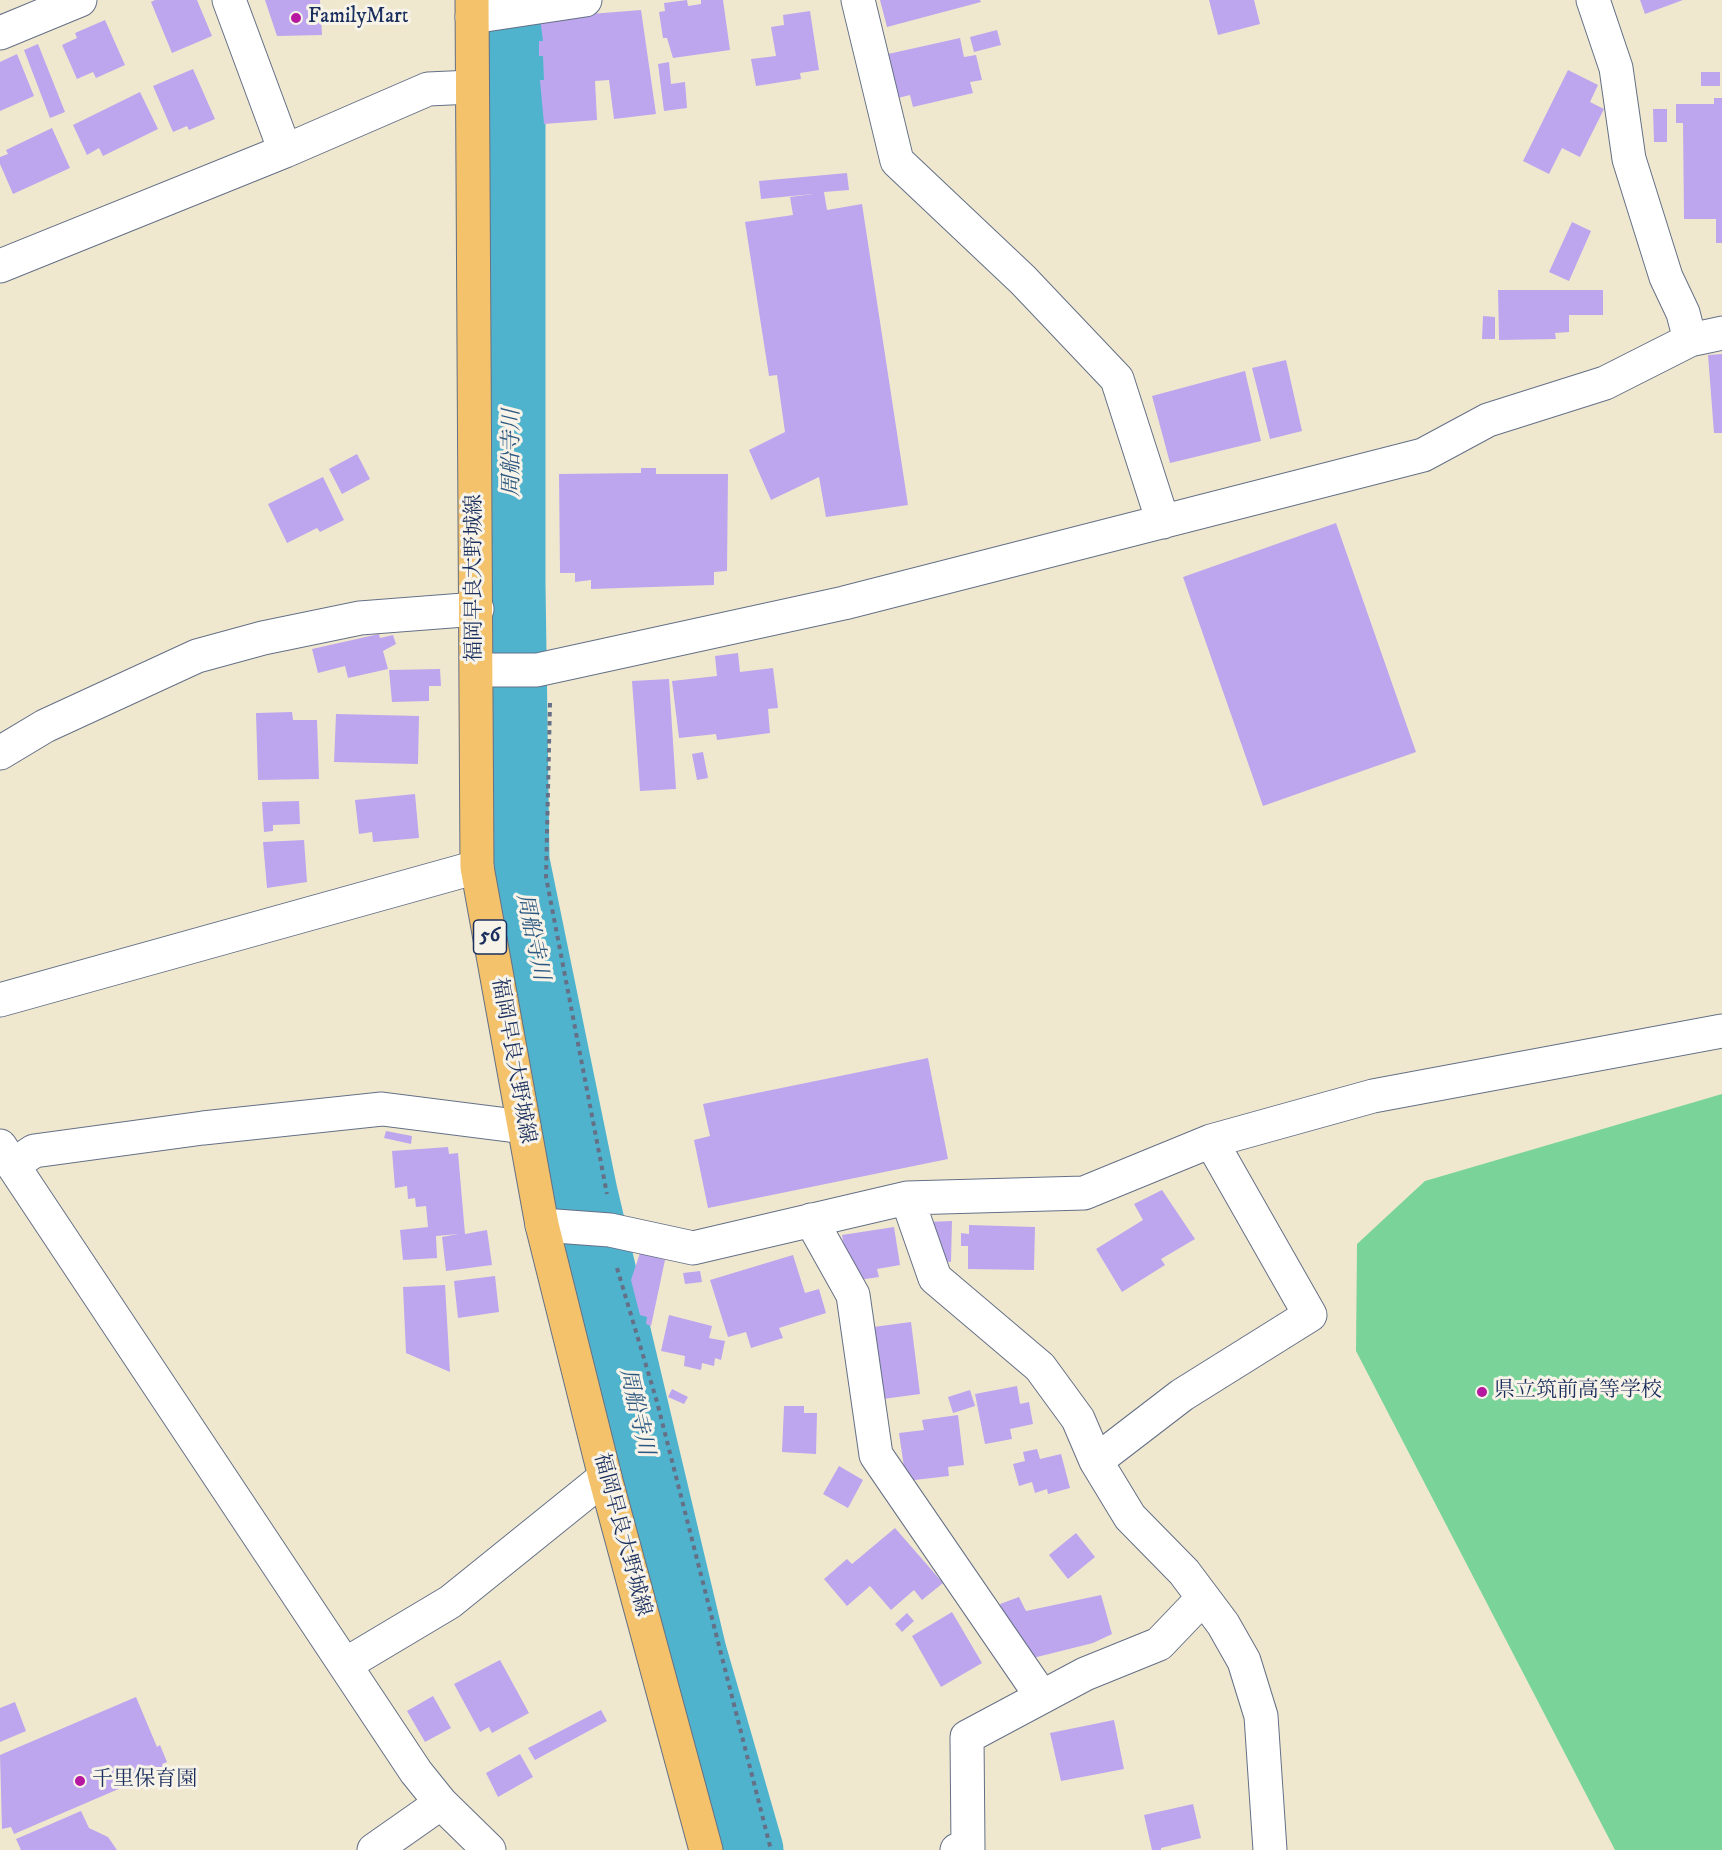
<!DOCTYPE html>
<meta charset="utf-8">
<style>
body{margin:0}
canvas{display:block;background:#efe8cf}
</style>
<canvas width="1722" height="1850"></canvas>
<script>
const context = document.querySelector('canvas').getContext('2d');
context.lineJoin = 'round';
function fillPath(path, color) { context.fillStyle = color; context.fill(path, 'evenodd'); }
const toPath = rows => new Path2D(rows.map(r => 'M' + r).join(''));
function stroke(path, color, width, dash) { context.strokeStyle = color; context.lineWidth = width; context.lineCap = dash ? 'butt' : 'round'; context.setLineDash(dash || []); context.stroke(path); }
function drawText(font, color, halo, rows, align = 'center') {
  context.font = font + ' "IM FELL DW Pica","Noto Serif JP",serif'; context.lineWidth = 6; context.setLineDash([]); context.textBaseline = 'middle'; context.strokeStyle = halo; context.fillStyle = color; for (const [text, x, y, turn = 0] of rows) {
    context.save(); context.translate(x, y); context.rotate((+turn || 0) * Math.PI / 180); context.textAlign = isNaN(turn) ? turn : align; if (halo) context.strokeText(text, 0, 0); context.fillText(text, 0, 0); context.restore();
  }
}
const green = toPath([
 [1722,1094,1722,1850,1615,1850,1356,1351,1357,1244,1425,1181]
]);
const river = toPath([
 [511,0,511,584,515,861,583,1193,692,1652,749,1850]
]);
const building = toPath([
 [155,0,197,0,212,36,172,53,151,2],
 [265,0,320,0,322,35,277,36],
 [687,0,688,6,701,4,701,0,723,0,730,50,673,58,667,38,663,38,659,12,665,11,664,3],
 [880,0,980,0,981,2,887,27],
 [1209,0,1254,0,1260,24,1218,35],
 [1640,0,1683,0,1645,14],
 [641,10,656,114,614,119,609,80,595,81,597,120,544,124,540,80,544,80,543,56,539,56,539,41,543,41,540,18],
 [810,11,819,70,800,73,801,79,756,86,751,59,776,56,771,27,784,25,783,15],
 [105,20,125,65,96,78,93,72,77,79,62,45,77,38,75,33],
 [997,30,1001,45,974,52,970,37],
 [960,38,964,57,976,55,982,80,970,82,973,93,913,107,910,95,898,98,888,54],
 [38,44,65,112,50,118,24,50],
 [17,54,34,96,0,111,0,62],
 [669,62,671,84,685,82,687,108,664,111,658,64],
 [193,69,215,119,189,130,187,126,173,132,153,86],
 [1568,70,1598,85,1590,102,1604,109,1580,157,1562,148,1549,174,1523,161],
 [1701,72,1720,72,1720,86,1701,86],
 [140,92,158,129,103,156,99,148,87,155,73,125],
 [1714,98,1722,98,1722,243,1716,243,1716,219,1684,219,1683,123,1676,123,1676,104,1714,104],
 [1653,109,1667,109,1667,142,1654,142],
 [52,128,70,168,13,194,0,164,0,157,8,154,6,150],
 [847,173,849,190,824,192,827,210,862,204,908,505,826,517,819,477,771,500,749,450,785,432,777,375,769,376,745,222,793,215,790,197,813,194,761,199,759,181],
 [1572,222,1591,231,1569,281,1549,272],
 [1498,290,1603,290,1603,315,1569,315,1569,332,1555,333,1556,339,1499,340],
 [1483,316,1495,317,1495,339,1482,339],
 [1722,354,1722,433,1714,433,1708,355],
 [1286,360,1302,431,1270,439,1252,368],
 [1245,371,1261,441,1170,463,1152,396],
 [357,454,370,479,342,494,329,469],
 [641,468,656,468,656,474,728,474,727,571,714,572,714,585,591,589,591,580,575,582,575,573,560,573,559,474,641,473],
 [323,477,344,520,320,532,317,528,287,543,268,504],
 [1336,523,1416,752,1263,806,1183,577],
 [379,634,380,638,393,635,396,644,383,651,388,669,348,678,345,666,318,673,312,649],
 [738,653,740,672,773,668,778,708,768,709,770,733,717,740,716,734,679,738,672,681,717,676,715,656],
 [440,669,441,686,429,686,429,701,392,702,389,670],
 [669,679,676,789,640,791,632,681],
 [292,712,293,720,317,720,319,779,258,780,256,713],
 [336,714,419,716,418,764,334,762],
 [703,752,708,778,697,780,692,754],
 [415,794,419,838,373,842,372,832,359,834,355,800],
 [299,801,300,824,273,825,273,831,264,832,262,802],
 [304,840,307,882,267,888,263,842],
 [928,1058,948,1159,708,1208,694,1140,710,1136,703,1104],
 [386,1131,412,1136,411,1144,384,1138],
 [448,1147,449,1154,458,1153,465,1234,487,1230,492,1265,446,1271,442,1237,458,1234,436,1236,437,1258,403,1260,400,1230,428,1227,426,1206,416,1207,415,1198,408,1199,407,1186,395,1188,392,1151],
 [1162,1190,1195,1239,1161,1259,1165,1265,1122,1292,1096,1249,1143,1220,1134,1204],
 [952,1221,951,1262,937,1260,926,1222],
 [969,1225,1035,1227,1034,1270,968,1269,968,1246,961,1246,961,1233,969,1234],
 [894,1227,900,1265,877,1269,879,1277,859,1280,849,1275,842,1235],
 [640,1253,665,1260,651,1326,646,1324,647,1317,640,1315,631,1280],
 [793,1255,805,1293,819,1289,826,1313,779,1328,783,1338,751,1348,746,1332,728,1337,710,1280],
 [700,1271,702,1282,685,1284,683,1273],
 [495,1276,499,1312,458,1318,454,1281],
 [445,1285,450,1372,406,1353,403,1287],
 [669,1315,712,1326,709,1338,725,1341,721,1360,715,1358,714,1366,702,1363,701,1370,684,1366,685,1356,661,1351],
 [911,1322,920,1394,883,1399,873,1327],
 [1017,1386,1020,1404,1029,1402,1033,1424,1010,1429,1012,1439,985,1444,975,1394],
 [672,1389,688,1397,684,1404,668,1397],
 [970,1390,975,1406,953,1413,948,1397],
 [784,1406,804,1406,804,1413,817,1413,816,1454,782,1452],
 [958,1415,964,1465,948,1467,949,1476,906,1481,899,1433,924,1430,922,1420],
 [1037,1449,1040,1459,1061,1454,1070,1488,1048,1494,1047,1489,1035,1493,1032,1482,1019,1486,1013,1464,1025,1461,1023,1452],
 [839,1466,863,1480,848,1508,823,1494],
 [895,1528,943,1583,922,1600,914,1590,891,1610,870,1586,847,1606,824,1579,847,1559,852,1564],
 [1076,1533,1095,1557,1068,1579,1049,1555],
 [1101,1595,1112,1634,1093,1643,1029,1659,1020,1655,1000,1604,1019,1597,1026,1611],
 [952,1612,982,1663,941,1687,912,1636],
 [907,1613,914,1621,902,1632,895,1624],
 [500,1660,529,1713,492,1733,489,1727,480,1732,454,1684],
 [433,1696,451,1728,425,1742,407,1711],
 [136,1697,157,1747,160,1745,167,1762,162,1764,165,1769,14,1834,11,1827,2,1829,0,1755],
 [15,1702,26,1731,0,1742,0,1708],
 [601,1710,607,1721,535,1760,528,1748],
 [1114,1720,1124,1769,1061,1781,1050,1733],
 [520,1754,533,1777,498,1797,486,1773],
 [1193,1804,1201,1838,1161,1848,1161,1850,1152,1850,1144,1815],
 [81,1811,89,1828,108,1837,117,1850,21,1850,16,1839]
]);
const path = toPath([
 [550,703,546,877,607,1194],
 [617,1268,657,1402,771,1850]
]);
const minor = toPath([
 [229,0,285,151],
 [858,0,897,161,1023,280,1117,379,1163,522],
 [1593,0,1616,68,1629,159,1666,277,1683,313,1690,340],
 [472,17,585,0],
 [0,33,80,0],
 [0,266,285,151,428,89,472,87],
 [477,670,537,670,844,603,1423,455,1488,420,1605,383,1690,340,1722,333],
 [0,753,45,726,197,656,263,638,360,618,477,609],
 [0,1000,477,867],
 [1211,1141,1310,1315,1182,1395,1096,1461,1130,1517,1184,1572,1223,1624,1244,1661,1261,1716,1270,1850],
 [0,1146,416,1772,441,1803,489,1850],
 [13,1165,34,1151,203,1128,382,1109,524,1127],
 [907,1198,935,1278,1040,1367,1078,1419,1096,1461],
 [811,1220,853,1295,876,1455,1042,1697],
 [542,1225,610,1230,693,1248,907,1198,1084,1193,1211,1141,1373,1096,1722,1031],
 [346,1664,450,1602,605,1477],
 [374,1850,441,1803],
 [957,1850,968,1848,967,1737,1085,1674,1159,1644,1203,1598]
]);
const primary = toPath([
 [472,0,477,867,542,1225,605,1477,706,1850]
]);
const markers = [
 [296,18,6,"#b5179e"],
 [1482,1392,6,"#b5179e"],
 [80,1781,6,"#b5179e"]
];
const shields = [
 [490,937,33]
];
const shieldNames = [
 ["56",490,937]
];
const poiNames = [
 ["FamilyMart",308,18],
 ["県立筑前高等学校",1494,1392],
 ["千里保育園",92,1781]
];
const streetNames = [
 ["福岡早良大野城線",476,578,-90],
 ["福岡早良大野城線",512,1061,80],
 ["福岡早良大野城線",621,1535,75]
];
const waterNames = [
 ["周船寺川",513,453,-90],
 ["周船寺川",531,937,78],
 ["周船寺川",635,1412,77]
];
fillPath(green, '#7ad49a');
stroke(river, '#4fb3ce', 69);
fillPath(building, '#bea6ee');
stroke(minor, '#657086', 35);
stroke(primary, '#657086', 35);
stroke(path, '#657086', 4, [4.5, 4.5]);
stroke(minor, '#fff', 33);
stroke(primary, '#f3c26a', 33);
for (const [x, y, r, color] of markers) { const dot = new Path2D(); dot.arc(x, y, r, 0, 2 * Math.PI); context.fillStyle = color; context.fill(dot); stroke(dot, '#f7f3e8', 2); }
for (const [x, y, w] of shields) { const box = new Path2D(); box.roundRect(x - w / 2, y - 17, w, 34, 4.5); context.fillStyle = '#f7f3e8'; context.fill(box); stroke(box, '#1b2f5e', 1.5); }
drawText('bold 20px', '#1b2f5e', null, shieldNames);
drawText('21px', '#1b2f5e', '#f7f3e8', poiNames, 'left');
drawText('21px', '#1b2f5e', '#f7f3e8', streetNames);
drawText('italic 22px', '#2b5780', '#f7f3e8', waterNames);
</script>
